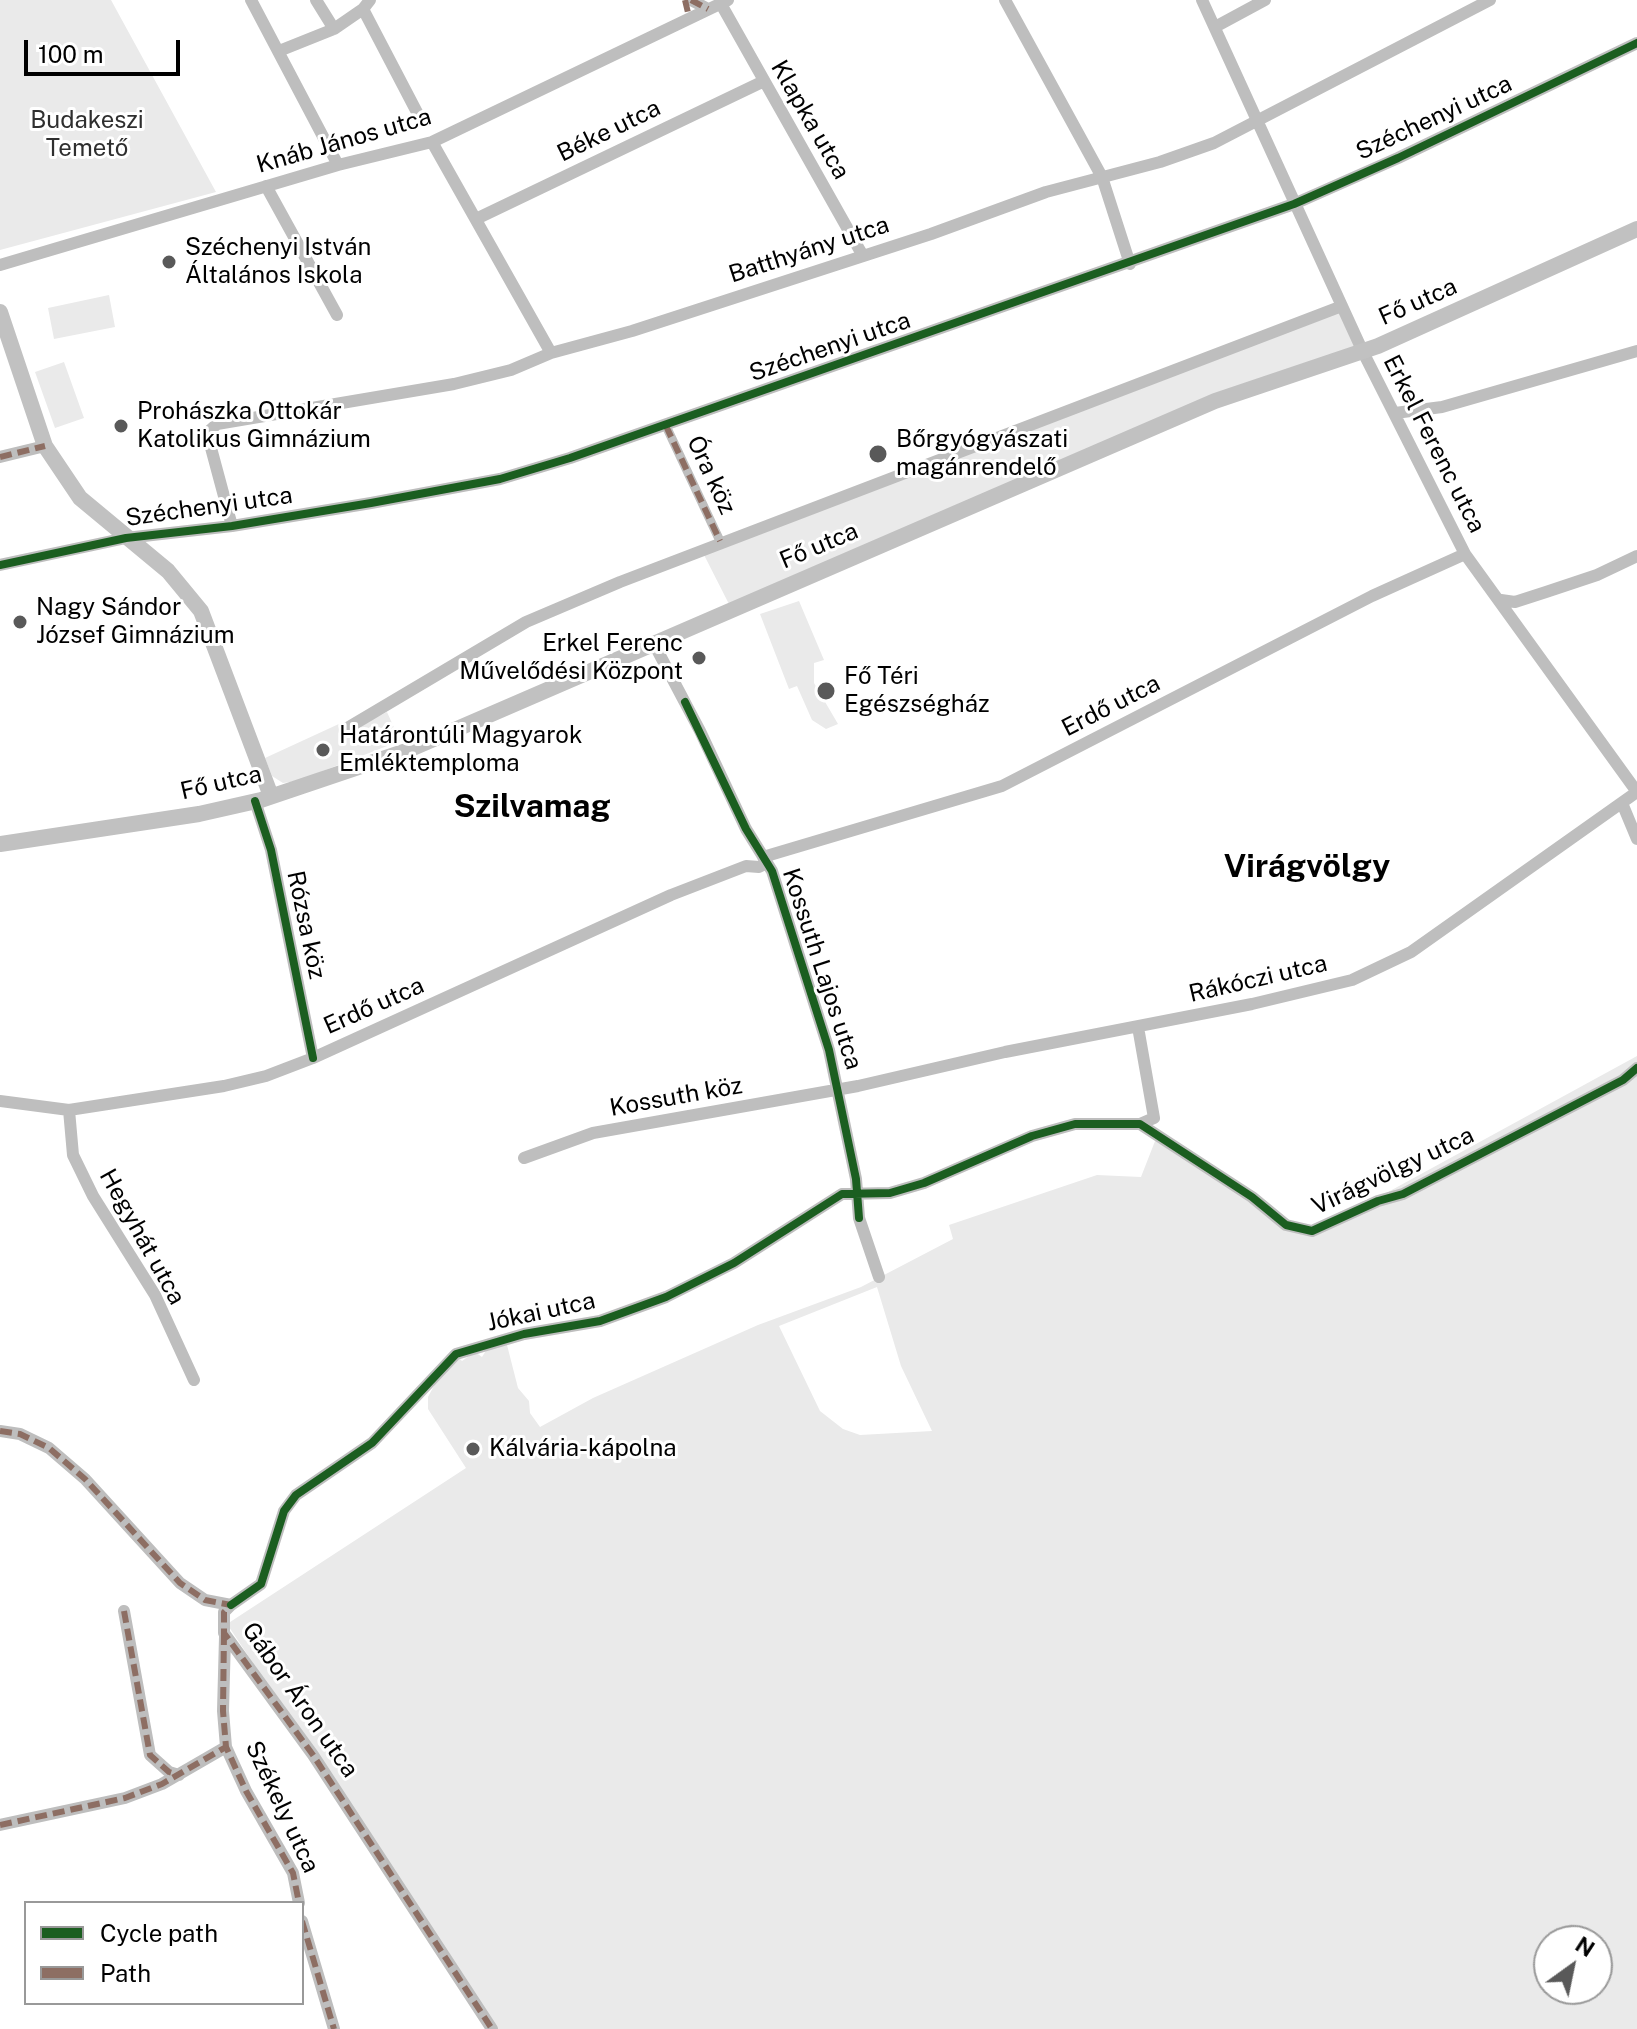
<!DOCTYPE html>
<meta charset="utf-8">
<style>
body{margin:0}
#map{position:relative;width:1637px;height:2029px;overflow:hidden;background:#fff;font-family:"Public Sans",sans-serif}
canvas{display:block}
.legend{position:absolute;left:24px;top:1901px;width:280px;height:104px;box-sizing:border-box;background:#fff;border:2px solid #999;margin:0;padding:10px 14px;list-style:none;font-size:24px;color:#000}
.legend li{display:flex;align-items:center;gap:16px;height:40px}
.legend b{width:40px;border:2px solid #999}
.north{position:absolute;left:1533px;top:1925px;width:80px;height:80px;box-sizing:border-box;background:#fff;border:2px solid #999;border-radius:50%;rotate:33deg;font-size:22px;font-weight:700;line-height:32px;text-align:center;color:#000}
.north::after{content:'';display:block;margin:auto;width:28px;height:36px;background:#595959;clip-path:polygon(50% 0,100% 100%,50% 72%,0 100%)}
.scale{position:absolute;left:24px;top:40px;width:156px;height:36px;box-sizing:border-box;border:4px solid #000;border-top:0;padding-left:10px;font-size:24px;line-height:28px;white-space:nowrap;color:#000;-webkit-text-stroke:6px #fff;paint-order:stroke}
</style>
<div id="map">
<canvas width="1637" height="2029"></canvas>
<ul class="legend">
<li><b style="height:10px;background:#1b5e20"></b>Cycle path</li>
<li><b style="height:10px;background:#8d6e63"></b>Path</li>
</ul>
<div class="north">N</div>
<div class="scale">100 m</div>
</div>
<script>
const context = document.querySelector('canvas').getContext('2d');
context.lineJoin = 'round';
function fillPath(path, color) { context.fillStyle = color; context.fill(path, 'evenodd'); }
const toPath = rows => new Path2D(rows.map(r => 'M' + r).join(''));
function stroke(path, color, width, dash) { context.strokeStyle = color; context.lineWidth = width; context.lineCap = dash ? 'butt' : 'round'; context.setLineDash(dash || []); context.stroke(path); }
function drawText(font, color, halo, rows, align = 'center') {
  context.font = font + ' "Public Sans",sans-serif'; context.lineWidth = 6; context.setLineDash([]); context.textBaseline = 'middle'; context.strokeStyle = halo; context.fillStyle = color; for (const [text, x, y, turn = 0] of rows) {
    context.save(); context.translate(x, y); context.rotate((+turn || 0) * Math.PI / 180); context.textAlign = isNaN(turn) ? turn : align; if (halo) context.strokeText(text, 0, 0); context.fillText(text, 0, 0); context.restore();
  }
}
const green = toPath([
 [0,0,111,0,216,192,0,250],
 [109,295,115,327,54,339,48,308],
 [1342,306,1363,352,1215,401,732,610,701,549],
 [64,362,84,418,55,428,35,372],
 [799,601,824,660,814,663,814,683,838,724,826,729,812,720,797,686,789,689,760,614],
 [387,712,400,741,297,781,283,783,272,776,265,758,341,723,349,731],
 [1637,1056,1637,2029,497,2029,227,1624,466,1468,428,1409,428,1397,436,1382,459,1358,462,1361,475,1352,482,1357,487,1349,507,1345,518,1388,529,1401,530,1413,540,1427,593,1398,758,1325,861,1287,953,1239,949,1225,1097,1175,1141,1177,1157,1136,1302,1231,1346,1215],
 [877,1287,901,1366,932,1431,860,1435,843,1429,820,1411,779,1326],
 [1549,1941,1597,1941,1597,1989,1549,1989]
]);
const pedestrian = toPath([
 [666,426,720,541]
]);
const minor = toPath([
 [251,0,338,165],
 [316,0,334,29],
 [691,0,708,9],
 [1005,0,1102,177,1130,264],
 [1202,0,1363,352,1465,554,1637,792],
 [721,4,863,256],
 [363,9,421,120],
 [1215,27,1265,0],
 [279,51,334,29,363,9,370,0],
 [432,142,551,353],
 [266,186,337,315],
 [476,219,762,82],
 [0,265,338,165,432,142,728,0],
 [1395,413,1442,407,1637,351],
 [0,457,45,446],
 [232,526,207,433,217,424,454,384,511,370,551,353,632,331,931,234,1046,192,1160,162,1214,143,1490,0],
 [0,565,126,538,232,526,371,503,500,479,570,458,1294,204,1398,158,1637,43],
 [1501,600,1515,602,1546,592,1597,575,1637,556],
 [653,642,700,731,746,829,772,871,829,1050,856,1179,859,1218,879,1277],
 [344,730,526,622,620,582,1342,306],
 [255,801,271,850,313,1058],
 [1622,803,1637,839],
 [763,857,1002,786,1372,596,1465,554],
 [1138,1027,1154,1118,1140,1124],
 [0,1101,69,1110,224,1086,266,1076,313,1058,671,895,746,866,759,867,767,863],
 [69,1110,73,1155,93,1196,155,1295,194,1380],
 [524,1158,593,1133,858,1086,1005,1052,1252,1004,1352,980,1411,952,1637,792],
 [0,1431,20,1434,49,1448,85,1479,180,1583,205,1600,231,1605,224,1612,224,1633,313,1755,492,2029],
 [231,1605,261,1584,284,1511,296,1495,372,1443,456,1354,524,1334,600,1321,666,1297,734,1263,842,1194,890,1193,924,1183,1032,1136,1075,1124,1140,1124,1252,1197,1286,1225,1312,1231,1378,1201,1403,1194,1623,1080,1637,1068],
 [124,1611,150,1755,169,1772,179,1775],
 [225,1637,223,1711,226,1747,246,1791,293,1873,299,1903],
 [0,1825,125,1798,162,1784,226,1747],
 [302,1921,334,2029]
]);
const secondary = toPath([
 [0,312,45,446,80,498,168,571,201,611,271,796],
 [0,844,199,814,261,800,406,751,1215,401,1378,346,1637,229]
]);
const quiet = toPath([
 [685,0,689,17],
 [691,0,708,9],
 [666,426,720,541],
 [0,457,45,446],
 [0,1431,20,1434,49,1448,85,1479,180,1583,205,1600,231,1605,224,1612,224,1633,313,1755,492,2029],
 [124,1611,150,1755,169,1772,179,1775],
 [224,1633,223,1711,226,1747,246,1791,293,1873,299,1903],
 [0,1825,125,1798,162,1784,226,1747],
 [302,1921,334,2029]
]);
const cycleway = toPath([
 [0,565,126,538,232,526,371,503,500,479,570,458,1294,204,1398,158,1637,43],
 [685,702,746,829,772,871,829,1050,856,1179,859,1218],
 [255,801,271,850,313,1058],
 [231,1605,261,1584,284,1511,296,1495,372,1443,456,1354,524,1334,600,1321,666,1297,734,1263,842,1194,890,1193,924,1183,1032,1136,1075,1124,1140,1124,1252,1197,1286,1225,1312,1231,1378,1201,1403,1194,1623,1080,1637,1068]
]);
const markers = [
 [169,262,8,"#595959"],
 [121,426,8,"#595959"],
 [878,454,10,"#595959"],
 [20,622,8,"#595959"],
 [699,658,8,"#595959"],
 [826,691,10,"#595959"],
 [323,750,8,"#595959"],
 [473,1449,8,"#595959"]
];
const streetNames = [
 ["Széchenyi utca",1434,118,-25],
 ["Klapka utca",810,120,60],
 ["Béke utca",609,131,-26],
 ["Knáb János utca",344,141,-16],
 ["Batthyány utca",809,250,-18],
 ["Fő utca",1418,302,-24],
 ["Széchenyi utca",830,347,-19],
 ["Erkel Ferenc utca",1434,444,63],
 ["Óra köz",711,475,65],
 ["Széchenyi utca",209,507,-8],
 ["Fő utca",819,546,-23],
 ["Erdő utca",1111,706,-27],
 ["Fő utca",221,783,-13],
 ["Rózsa köz",306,925,78],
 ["Kossuth Lajos utca",822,969,72],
 ["Rákóczi utca",1258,979,-13],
 ["Erdő utca",374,1006,-24],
 ["Kossuth köz",676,1097,-10],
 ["Virágvölgy utca",1393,1171,-25],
 ["Hegyhát utca",142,1237,61],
 ["Jókai utca",541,1312,-12],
 ["Gábor Áron utca",300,1700,55],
 ["Székely utca",282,1807,65]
];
const parkNames = [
 ["Budakeszi",87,121],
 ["Temető",87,149]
];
const poiNames = [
 ["Széchenyi István",185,248],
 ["Általános Iskola",185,276],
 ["Prohászka Ottokár",137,412],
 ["Katolikus Gimnázium",137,440],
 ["Bőrgyógyászati",896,440],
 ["magánrendelő",896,468],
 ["Nagy Sándor",36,608],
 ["József Gimnázium",36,636],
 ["Erkel Ferenc",683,644,"right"],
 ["Művelődési Központ",683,672,"right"],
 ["Fő Téri",844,677],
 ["Egészségház",844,705],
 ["Határontúli Magyarok",339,736],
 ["Emléktemploma",339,764],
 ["Kálvária-kápolna",489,1449]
];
const districtNames = [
 ["Szilvamag",532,807],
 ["Virágvölgy",1307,867]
];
fillPath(green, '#eaeaea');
stroke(pedestrian, '#bebebe', 9);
stroke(minor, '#bebebe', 12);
stroke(secondary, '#c1c1c1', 16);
stroke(quiet, '#8d6e63', 6, [12, 6]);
stroke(cycleway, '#1b5e20', 8);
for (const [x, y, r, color] of markers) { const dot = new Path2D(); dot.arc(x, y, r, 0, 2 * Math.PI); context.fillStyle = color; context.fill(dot); stroke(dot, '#fff', 3); }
drawText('24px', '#000', '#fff', streetNames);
drawText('24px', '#2f2f2f', '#fff', parkNames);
drawText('24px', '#000', '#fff', poiNames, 'left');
drawText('bold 32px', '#000', '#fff', districtNames);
</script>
